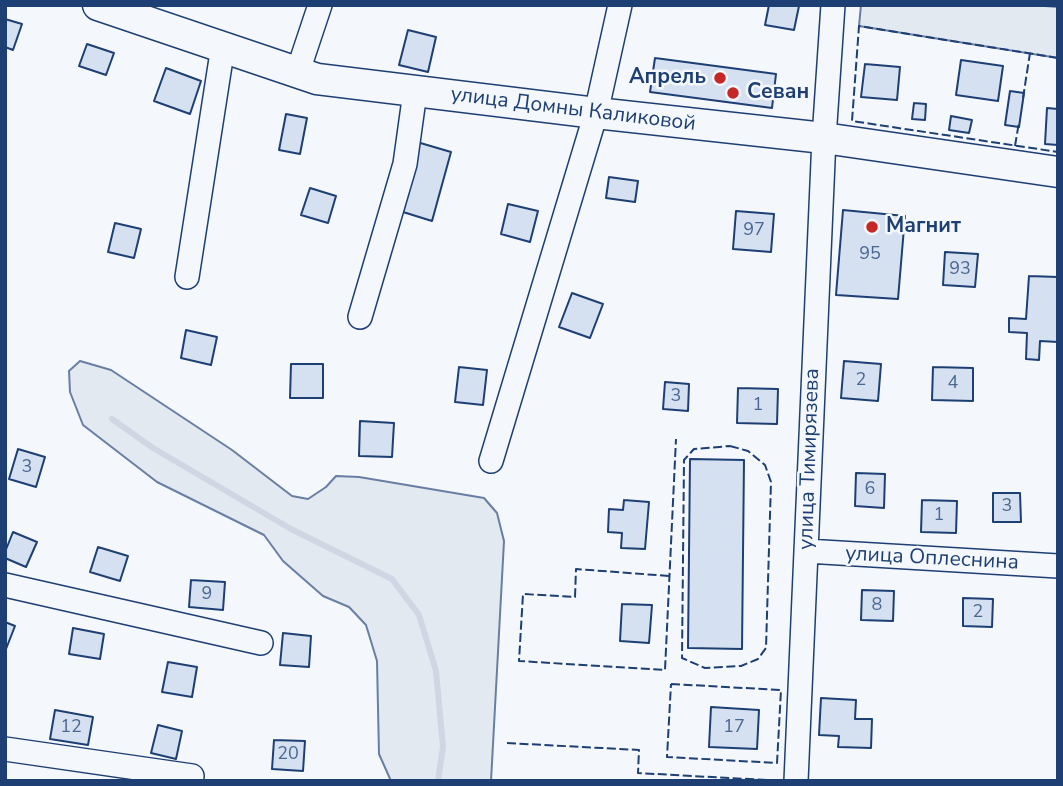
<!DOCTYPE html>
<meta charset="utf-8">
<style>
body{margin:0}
#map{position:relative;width:1063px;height:786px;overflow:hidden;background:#f4f7fb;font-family:"Nunito Sans",sans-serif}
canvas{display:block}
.frame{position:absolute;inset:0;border:7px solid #1d3f73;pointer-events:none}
</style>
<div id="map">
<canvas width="1063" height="786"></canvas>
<div class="frame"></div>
</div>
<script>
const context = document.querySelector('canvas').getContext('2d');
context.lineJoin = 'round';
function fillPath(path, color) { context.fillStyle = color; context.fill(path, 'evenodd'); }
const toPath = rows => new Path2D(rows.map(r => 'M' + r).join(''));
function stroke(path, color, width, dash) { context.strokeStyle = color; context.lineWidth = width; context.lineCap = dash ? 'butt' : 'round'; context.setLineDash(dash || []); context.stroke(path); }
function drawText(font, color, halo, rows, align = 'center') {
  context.font = font + ' "Nunito Sans",sans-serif'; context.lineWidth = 5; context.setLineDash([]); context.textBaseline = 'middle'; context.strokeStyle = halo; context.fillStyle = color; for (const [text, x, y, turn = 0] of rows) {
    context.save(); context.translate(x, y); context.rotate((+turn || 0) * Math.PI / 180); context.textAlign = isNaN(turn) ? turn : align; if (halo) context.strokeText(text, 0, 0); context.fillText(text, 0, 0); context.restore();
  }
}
const green = toPath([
 [861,5,1031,5,1058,7,1058,58,859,26,861,5],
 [80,361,111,370,232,450,292,496,308,499,326,487,336,476,359,477,484,498,497,513,504,541,491,781,391,781,379,754,377,661,366,625,349,607,323,596,283,561,264,535,157,482,83,425,70,392,69,371,80,361]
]);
const stream = toPath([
 [112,419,153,448,291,529,392,579,419,615,436,671,443,747,438,781]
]);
const building = toPath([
 [769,5,799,6,794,30,765,25,769,5],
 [5,19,22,24,13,50,5,47,5,19],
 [408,30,436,37,428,72,399,65,408,30],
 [87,44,114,53,106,75,79,66,87,44],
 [655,58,776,74,772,108,650,92,655,58],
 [961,60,1003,66,998,101,956,95,961,60],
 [865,64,900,67,897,100,861,97,865,64],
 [166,68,201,81,190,114,154,101,166,68],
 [1010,91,1024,93,1019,127,1005,125,1010,91],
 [914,103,926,104,925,120,912,119,914,103],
 [1047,108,1058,109,1058,145,1045,144,1047,108],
 [286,114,307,118,300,154,279,150,286,114],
 [951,116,972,120,969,133,949,130,951,116],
 [417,142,451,152,432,221,403,212,409,190,404,189,417,142],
 [609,177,638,181,635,202,606,198,609,177],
 [310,188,336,196,328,223,301,215,310,188],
 [508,204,538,211,530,242,501,234,508,204],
 [843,210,905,216,898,299,836,295,843,210],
 [736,211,774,214,771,252,733,249,736,211],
 [115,223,141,229,134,258,108,252,115,223],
 [945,252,978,254,975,287,943,285,945,252],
 [1029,276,1058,277,1058,342,1040,341,1039,360,1026,359,1027,333,1009,332,1009,318,1026,319,1029,276],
 [572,293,603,304,590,338,559,327,572,293],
 [186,330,217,337,211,365,181,358,186,330],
 [844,361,881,364,878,401,841,398,844,361],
 [291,364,323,364,323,398,290,398,291,364],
 [459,367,487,370,483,405,455,402,459,367],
 [933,367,973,368,973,401,932,400,933,367],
 [665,382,689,384,688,411,663,409,665,382],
 [738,388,778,389,777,424,737,423,738,388],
 [360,421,394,423,392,457,359,456,360,421],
 [18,449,45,457,36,487,9,479,18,449],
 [690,459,744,460,742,649,688,648,690,459],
 [856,473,885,474,884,508,855,506,856,473],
 [993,493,1020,493,1021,522,993,522,993,493],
 [624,500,649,502,645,549,621,548,622,533,608,532,609,509,623,510,624,500],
 [922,500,957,501,956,533,921,532,922,500],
 [13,532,37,542,26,567,5,558,5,552,13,532],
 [98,547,128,556,120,581,90,572,98,547],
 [191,580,225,582,223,610,189,607,191,580],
 [862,590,894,591,893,621,861,620,862,590],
 [963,598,993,599,992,627,963,626,963,598],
 [622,604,652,605,649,643,620,641,622,604],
 [5,622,15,626,6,649,5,649,5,622],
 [73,628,104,634,100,659,69,654,73,628],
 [283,633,311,636,309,667,280,665,283,633],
 [168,662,197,667,192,697,162,692,168,662],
 [821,698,856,700,855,719,872,719,871,748,838,747,839,736,819,735,821,698],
 [711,707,759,710,757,749,709,747,711,707],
 [55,710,93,717,88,745,50,739,55,710],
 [158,725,182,731,176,759,151,753,158,725],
 [274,740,305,741,303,771,272,769,274,740]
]);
const minor = toPath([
 [298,71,320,5],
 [187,277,223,46],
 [360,317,405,164,415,92],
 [491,461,596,113,620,5],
 [806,551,1058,566],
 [5,585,261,643],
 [5,749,192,776],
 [796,781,824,138,833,5]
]);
const major = toPath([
 [98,5,317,79,596,113,824,138,1058,172]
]);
const fence = toPath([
 [1058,58,859,26,852,121,1058,152],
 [1023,98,1030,53],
 [1015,146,1019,122],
 [730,446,748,451,765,465,771,482,766,648,758,659,741,666,705,668,682,658,684,460,694,449,730,446],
 [669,576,576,569,575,597,523,594,519,661,665,670,676,439],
 [671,684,781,690,777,763,667,757,671,684],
 [507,743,639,750,638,773,784,781]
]);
const markers = [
 [720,78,7,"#c62828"],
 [733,93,7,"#c62828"],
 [872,227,7,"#c62828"]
];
const numberNames = [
 ["97",754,231],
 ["95",870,255],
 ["93",960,270],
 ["2",861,381],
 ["4",953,384],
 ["3",676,397],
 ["1",758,406],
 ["3",27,468],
 ["6",870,490],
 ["3",1007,507],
 ["1",939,516],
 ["9",207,595],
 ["8",877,606],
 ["2",978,613],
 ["12",71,728],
 ["17",734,728],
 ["20",288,755]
];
const poiNames = [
 ["Апрель",706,78,"right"],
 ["Севан",747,93],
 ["Магнит",886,227]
];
const streetNames = [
 ["улица Домны Каликовой",573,110,7],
 ["улица Тимирязева",810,459,-88],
 ["улица Оплеснина",932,559,3]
];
fillPath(green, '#e3e9f0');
stroke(green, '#687fa3', 2);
stroke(stream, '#cfd7e4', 6);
fillPath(building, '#d5e0f0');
stroke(building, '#1d3f73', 2);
stroke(minor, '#1d3f73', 26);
stroke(major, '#1d3f73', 33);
stroke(minor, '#f4f7fb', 23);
stroke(major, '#f4f7fb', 30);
stroke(fence, '#1d3f73', 2, [9, 3.5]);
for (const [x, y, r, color] of markers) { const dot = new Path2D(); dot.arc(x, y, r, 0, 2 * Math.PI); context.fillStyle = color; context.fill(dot); stroke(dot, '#f4f7fb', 2.5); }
drawText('18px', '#4b6792', null, numberNames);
drawText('bold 21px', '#1d3f73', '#f4f7fb', poiNames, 'left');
drawText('21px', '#1d3f73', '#f4f7fb', streetNames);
</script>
